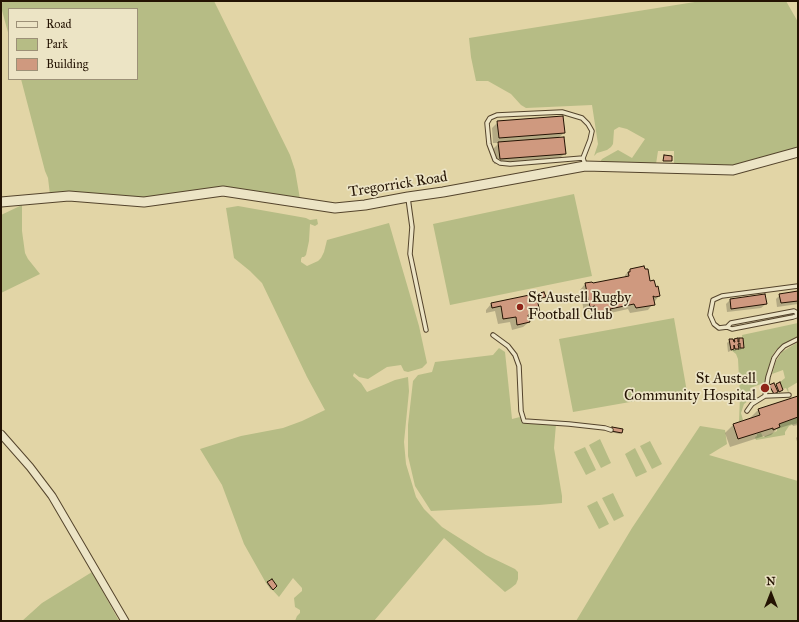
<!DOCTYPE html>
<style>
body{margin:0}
#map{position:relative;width:799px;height:622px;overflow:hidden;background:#e2d5a6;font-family:"IM FELL Great Primer",serif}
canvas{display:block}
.frame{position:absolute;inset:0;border:2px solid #241303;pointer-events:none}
.legend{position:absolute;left:8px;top:8px;width:130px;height:72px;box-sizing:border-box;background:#ece4c5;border:1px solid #9c9077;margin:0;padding:5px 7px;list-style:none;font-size:12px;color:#241303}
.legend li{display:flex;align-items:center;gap:8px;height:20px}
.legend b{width:20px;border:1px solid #9c9077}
.north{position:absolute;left:751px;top:574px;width:40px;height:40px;-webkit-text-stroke:3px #ece4c5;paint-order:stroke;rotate:0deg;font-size:11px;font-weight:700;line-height:16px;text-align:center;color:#241303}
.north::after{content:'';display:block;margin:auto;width:14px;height:18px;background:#241303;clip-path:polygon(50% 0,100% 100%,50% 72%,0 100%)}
</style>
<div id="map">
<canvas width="799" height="622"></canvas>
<div class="frame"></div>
<ul class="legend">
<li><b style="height:5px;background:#ece4c5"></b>Road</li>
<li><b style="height:11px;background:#b6bc85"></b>Park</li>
<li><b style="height:11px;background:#cf997f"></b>Building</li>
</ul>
<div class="north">N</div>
</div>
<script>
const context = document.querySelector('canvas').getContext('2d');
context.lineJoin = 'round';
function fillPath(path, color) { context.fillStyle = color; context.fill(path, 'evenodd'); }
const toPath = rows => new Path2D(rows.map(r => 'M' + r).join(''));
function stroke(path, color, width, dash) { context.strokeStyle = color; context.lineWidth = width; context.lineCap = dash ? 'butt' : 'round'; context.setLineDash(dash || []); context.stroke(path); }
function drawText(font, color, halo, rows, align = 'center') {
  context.font = font + ' "IM FELL Great Primer",serif'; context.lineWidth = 3.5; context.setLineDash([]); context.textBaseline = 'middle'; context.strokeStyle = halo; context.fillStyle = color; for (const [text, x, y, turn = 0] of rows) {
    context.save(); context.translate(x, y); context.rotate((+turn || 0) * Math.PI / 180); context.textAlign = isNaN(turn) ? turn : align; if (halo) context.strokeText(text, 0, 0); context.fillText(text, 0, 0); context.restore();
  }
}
const green = toPath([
 [6,1,214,1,290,155,295,170,300,199,262,192,213,189,187,191,145,198,50,195,48,178,45,171,21,79,137,79,137,9,9,9,9,36,1,7,1,3],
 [701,1,786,1,798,22,798,148,750,162,732,165,674,164,674,151,658,151,656,164,600,162,602,159,618,150,632,158,645,139,627,129,619,127,614,130,613,144,611,147,607,150,597,153,594,156,598,144,592,105,526,108,521,105,511,94,488,81,476,81,471,57,469,38],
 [574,194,592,276,450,305,433,224],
 [22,205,22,231,25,253,28,259,40,274,1,293,1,215],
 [238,206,306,218,310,220,317,219,318,224,315,226,310,224,309,241,306,255,304,257,302,257,301,259,301,262,307,266,318,261,321,258,324,252,327,240,389,223,419,326,427,363,422,368,408,372,404,371,401,365,387,367,368,379,359,377,354,373,353,376,361,383,367,392,395,380,408,377,409,391,404,442,406,464,416,497,424,509,442,527,486,555,515,569,518,572,518,579,516,584,511,588,505,592,444,538,374,621,295,621,297,616,300,613,300,610,295,607,294,598,302,591,302,588,293,578,279,597,266,583,244,544,222,485,200,449,241,436,283,428,302,421,325,410,307,377,262,283,250,271,234,258,226,208],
 [674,318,687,392,573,412,559,339],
 [798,323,798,336,786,342,776,350,772,356,764,383,750,388,753,397,744,404,741,413,743,420,739,422,740,396,738,359,736,354,731,350,744,348,742,335],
 [798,342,798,382,788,388,789,394,786,388,783,389,780,382,785,378,783,370,772,374,776,361,782,352],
 [499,348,505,352,512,419,520,417,522,421,556,424,554,448,562,496,562,503,539,505,431,511,415,486,408,456,408,425,413,381,418,375,432,372,435,362,493,355],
 [798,417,798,423,789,426,785,432,785,435,756,440,755,437,757,436,757,434,761,433,763,437,777,431,777,428,780,427,779,424],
 [700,426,725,430,727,444,709,455,798,481,798,621,576,621,632,528],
 [600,439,611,463,601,468,589,445],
 [650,441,662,464,652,469,640,446],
 [585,447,596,470,586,475,574,452],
 [635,448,647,472,636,477,625,454],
 [613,493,624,516,614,521,602,498],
 [597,501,609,524,599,529,587,506],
 [92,572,119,621,22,621,42,603]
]);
const shadow = toPath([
 [498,122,564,133,558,138,565,153,559,159,494,164,493,149,499,143,493,143,492,128],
 [630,270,649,282,659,296,648,310,630,313,628,309,606,314,604,316,591,318,590,311,584,312,580,290,585,284,592,283,592,284,625,277,625,275],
 [798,292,798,304,777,307,776,299,780,295],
 [544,293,544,297,539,302,537,303,539,312,533,317,528,318,529,322,523,327,512,330,510,322,498,324,495,311,486,313,486,310,491,304],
 [730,300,766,304,761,308,727,312,726,304],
 [739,339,743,348,740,350,738,350,738,349,735,351,733,351,733,350,728,352,727,343,730,340,732,342,735,340,737,341],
 [780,383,781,391,773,394,769,387,774,384,774,386],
 [798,397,798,425,793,426,792,424,777,429,771,435,765,437,764,436,730,447,725,433,733,425,750,419,750,418,758,410],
 [611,429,621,433,620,434,610,432],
 [798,436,798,445,796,438],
 [272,580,276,586,271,590,267,584]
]);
const building = toPath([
 [563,116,565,133,499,138,497,121,563,116],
 [564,137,566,154,500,159,498,142,564,137],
 [664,155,672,156,672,161,663,161,664,155],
 [644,266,645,269,648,269,650,281,654,280,656,287,658,286,660,296,655,297,653,296,655,305,636,308,634,304,610,309,611,311,597,313,595,306,590,307,585,283,592,282,593,283,629,276,628,272,630,272,630,269,644,266],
 [798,291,798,301,781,303,779,294,798,291],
 [544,292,546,297,537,299,540,312,528,315,530,322,517,325,516,317,503,319,501,306,492,308,491,303,544,292],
 [765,294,767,304,731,309,730,299,765,294],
 [738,338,738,342,739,342,739,338,743,338,744,348,740,348,740,343,738,344,739,349,735,349,734,345,734,349,731,350,729,339,733,339,734,342,735,342,734,339,738,338],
 [780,382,783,390,779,392,776,384,780,382],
 [774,383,778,392,774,394,769,385,774,383],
 [798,396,798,417,779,424,780,427,773,430,773,428,738,439,733,424,760,415,758,409,798,396],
 [612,427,623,429,622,433,611,431,612,427],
 [272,579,277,586,273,590,267,582,272,579]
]);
const service = toPath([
 [583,158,590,140,592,131,588,124,582,118,562,112,497,115,490,118,487,123,489,144,495,160,500,163,510,164,583,158,585,165],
 [408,198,412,227,410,254,426,330],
 [798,286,722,296,713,300,710,315,714,324,719,328,727,327,732,329,793,317,796,316,798,313],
 [727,327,731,323,794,311,797,313],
 [493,335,508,346,515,355,519,366,521,411,524,421,569,424,605,428,611,430],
 [789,395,765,396,768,377,774,358,779,351,784,346,798,339],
 [747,411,752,404,765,396]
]);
const minor = toPath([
 [1,434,30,467,52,496,125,621]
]);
const tertiary = toPath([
 [1,202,69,196,144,202,223,191,335,208,365,205,408,197,443,192,585,166,733,170,798,152]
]);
const markers = [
 [520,307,4,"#8f2418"],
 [765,388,5,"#8f2418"]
];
const streetNames = [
 ["Tregorrick Road",398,185,-9]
];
const poiNames = [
 ["St Austell Rugby",528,298],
 ["Football Club",528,315],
 ["St Austell",756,379,"right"],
 ["Community Hospital",756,396,"right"]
];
fillPath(green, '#b6bc85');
fillPath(shadow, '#0003');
fillPath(building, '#cf997f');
stroke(building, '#241303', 1);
stroke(service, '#54442c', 5.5);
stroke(minor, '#54442c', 9);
stroke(tertiary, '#54442c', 11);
stroke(service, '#ece4c5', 3.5);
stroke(minor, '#ece4c5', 7);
stroke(tertiary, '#ece4c5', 9);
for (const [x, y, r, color] of markers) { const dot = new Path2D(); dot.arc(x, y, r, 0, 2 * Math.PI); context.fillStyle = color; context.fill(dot); stroke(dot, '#ece4c5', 1.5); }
drawText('15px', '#241303', '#ece4c5', streetNames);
drawText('15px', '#241303', '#ece4c5', poiNames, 'left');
</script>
